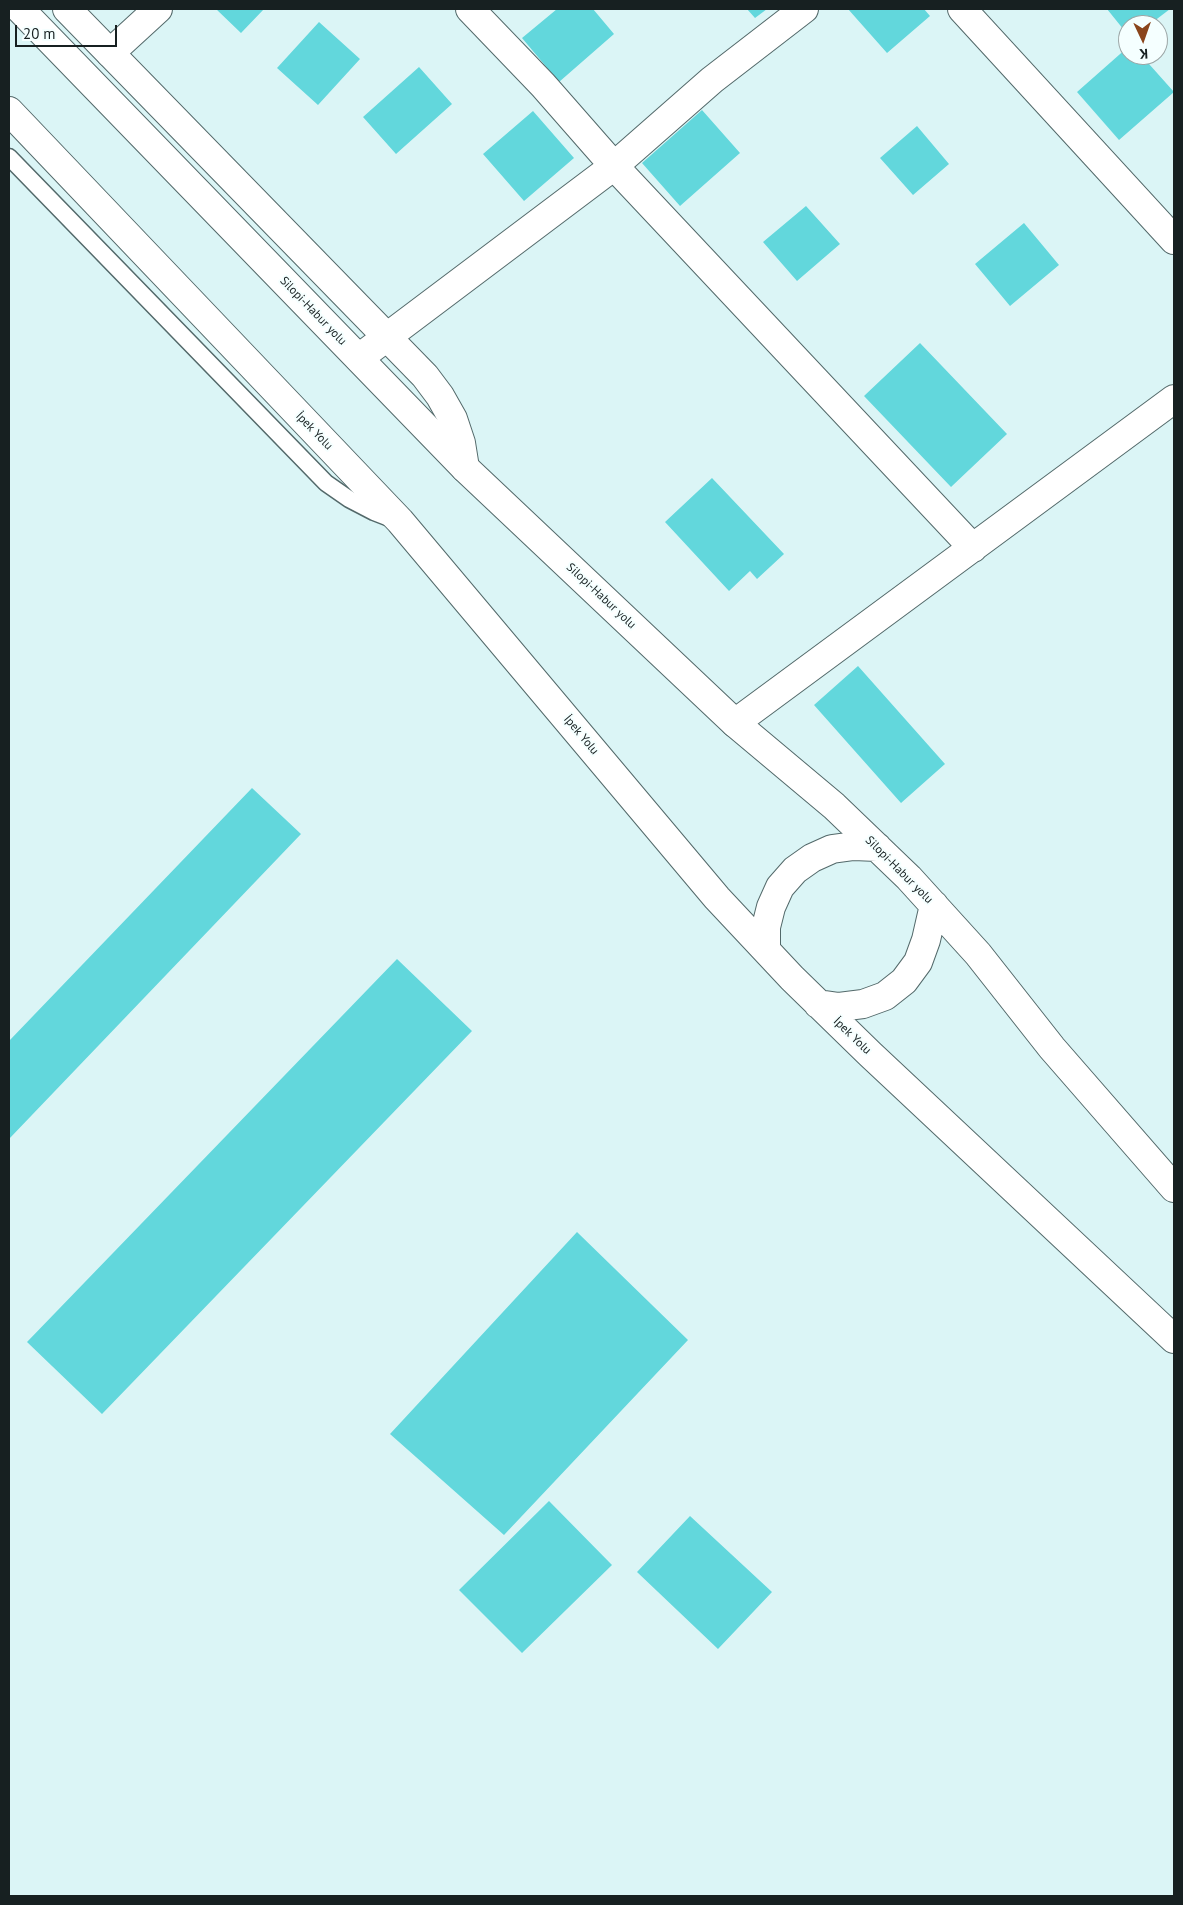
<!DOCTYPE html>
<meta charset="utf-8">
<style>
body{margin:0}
#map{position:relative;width:1183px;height:1905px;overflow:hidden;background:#dbf5f6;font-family:"PT Sans",sans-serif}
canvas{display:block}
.frame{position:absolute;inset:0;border:10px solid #172021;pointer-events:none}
.north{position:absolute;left:1118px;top:15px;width:50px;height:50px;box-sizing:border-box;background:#f5ffff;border:1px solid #9ca6a6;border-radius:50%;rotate:177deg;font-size:14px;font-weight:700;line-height:20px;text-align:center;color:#172021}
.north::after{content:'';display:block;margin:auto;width:18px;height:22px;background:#8a451c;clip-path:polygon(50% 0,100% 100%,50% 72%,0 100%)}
.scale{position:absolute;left:15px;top:25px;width:102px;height:22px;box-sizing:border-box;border:2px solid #172021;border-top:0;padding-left:6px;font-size:15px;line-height:18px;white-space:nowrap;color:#172021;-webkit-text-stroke:4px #f5ffff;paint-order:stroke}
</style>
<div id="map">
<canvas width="1183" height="1905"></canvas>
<div class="frame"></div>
<div class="north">K</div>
<div class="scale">20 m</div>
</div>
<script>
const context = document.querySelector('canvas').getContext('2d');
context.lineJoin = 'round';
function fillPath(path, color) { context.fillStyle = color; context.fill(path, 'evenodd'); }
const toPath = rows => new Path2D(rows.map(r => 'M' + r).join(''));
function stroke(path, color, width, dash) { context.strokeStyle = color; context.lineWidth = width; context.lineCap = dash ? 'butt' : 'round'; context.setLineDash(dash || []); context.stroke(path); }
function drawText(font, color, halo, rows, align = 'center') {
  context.font = font + ' "PT Sans",sans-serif'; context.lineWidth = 4; context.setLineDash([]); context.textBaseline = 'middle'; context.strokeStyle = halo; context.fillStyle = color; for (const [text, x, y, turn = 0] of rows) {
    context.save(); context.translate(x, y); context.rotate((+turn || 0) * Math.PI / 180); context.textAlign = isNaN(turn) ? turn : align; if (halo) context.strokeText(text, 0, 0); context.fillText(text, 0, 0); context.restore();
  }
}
const building = toPath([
 [216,9,264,9,241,33],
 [557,9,593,9,614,34,559,82,522,38],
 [747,9,767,9,755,18],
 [848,9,924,9,930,16,887,53],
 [1107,9,1170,9,1149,25,1128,25,1128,35],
 [319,22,360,59,318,105,277,68],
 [1128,47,1128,55,1141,55,1174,92,1119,140,1077,92],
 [419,67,452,104,396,154,363,117],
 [702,110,740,153,680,206,642,163],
 [533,111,574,158,524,201,483,154],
 [917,126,949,164,913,195,880,158],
 [806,206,840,244,797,281,763,242],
 [1024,223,1059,265,1010,306,975,264],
 [920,343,1007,434,951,487,864,396],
 [712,478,784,554,757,579,750,571,729,591,665,522],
 [858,666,945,764,901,803,814,705],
 [252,788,301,834,9,1139,9,1041],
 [397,959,472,1031,102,1414,27,1342],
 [577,1232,688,1340,504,1535,390,1434],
 [549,1501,612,1565,522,1653,459,1590],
 [690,1516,772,1592,718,1649,637,1572]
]);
const lane = toPath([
 [9,157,326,483,349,499,374,512,392,519]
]);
const street = toPath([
 [470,9,543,85,614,166,973,548],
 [962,9,1174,240],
 [110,53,158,9],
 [359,358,614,166,712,80,804,9],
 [735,723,1174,399]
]);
const secondary = toPath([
 [67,9,425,376,440,396,453,419,461,443,465,468]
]);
const highway = toPath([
 [20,9,465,468,735,723,834,806,909,878,978,954,1052,1048,1174,1188],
 [9,111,400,521,717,898,792,978,870,1054,1174,1339],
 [766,950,766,927,771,907,780,887,795,870,812,858,832,849,854,846,877,847],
 [818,1004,839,1007,863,1004,885,996,904,981,918,962,926,940,934,905]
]);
const streetNames = [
 ["Silopi-Habur yolu",313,311,46],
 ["İpek Yolu",314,431,46],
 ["Silopi-Habur yolu",601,596,43],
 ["İpek Yolu",581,735,50],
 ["Silopi-Habur yolu",899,870,45],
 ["İpek Yolu",852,1036,44]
];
fillPath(building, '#62d7dc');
stroke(lane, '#53696a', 19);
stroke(street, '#53696a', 30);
stroke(secondary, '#53696a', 30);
stroke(highway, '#53696a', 30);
stroke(lane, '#fff', 16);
stroke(street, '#fff', 28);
stroke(secondary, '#fff', 28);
stroke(highway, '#fff', 28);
drawText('12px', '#172021', '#f5ffff', streetNames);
</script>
